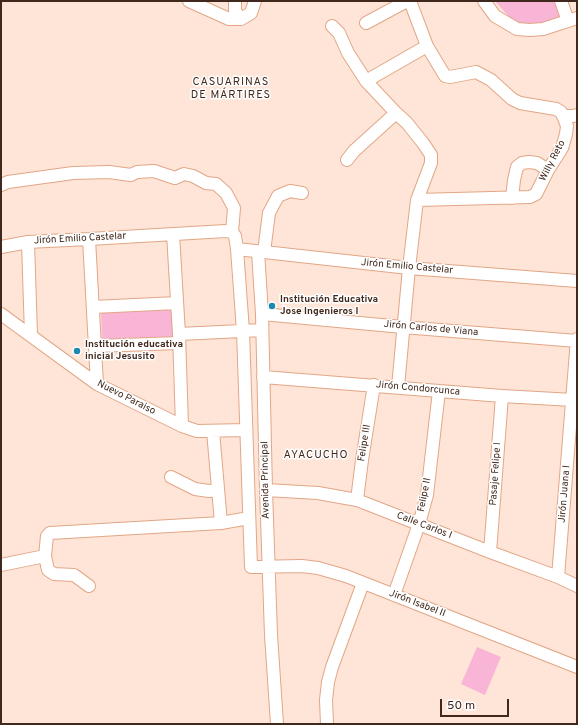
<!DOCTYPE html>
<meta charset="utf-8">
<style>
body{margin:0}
#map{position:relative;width:578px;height:725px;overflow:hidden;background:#fee5d7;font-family:Overpass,sans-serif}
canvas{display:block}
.frame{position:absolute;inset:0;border:2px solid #40281c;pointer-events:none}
.scale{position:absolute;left:440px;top:699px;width:69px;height:18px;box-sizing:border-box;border:2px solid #40281c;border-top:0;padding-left:5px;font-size:12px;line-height:14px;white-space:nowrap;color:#40281c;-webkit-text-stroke:3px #fff;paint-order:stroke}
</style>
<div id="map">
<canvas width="578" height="725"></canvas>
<div class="frame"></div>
<div class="scale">50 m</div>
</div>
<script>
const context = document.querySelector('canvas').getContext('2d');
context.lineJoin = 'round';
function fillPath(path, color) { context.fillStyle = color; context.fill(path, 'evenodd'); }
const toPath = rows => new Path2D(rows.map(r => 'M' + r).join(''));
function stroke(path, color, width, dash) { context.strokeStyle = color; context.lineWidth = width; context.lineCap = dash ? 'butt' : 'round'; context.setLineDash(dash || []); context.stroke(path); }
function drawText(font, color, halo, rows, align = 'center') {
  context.font = font + ' Overpass,sans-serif'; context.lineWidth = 3; context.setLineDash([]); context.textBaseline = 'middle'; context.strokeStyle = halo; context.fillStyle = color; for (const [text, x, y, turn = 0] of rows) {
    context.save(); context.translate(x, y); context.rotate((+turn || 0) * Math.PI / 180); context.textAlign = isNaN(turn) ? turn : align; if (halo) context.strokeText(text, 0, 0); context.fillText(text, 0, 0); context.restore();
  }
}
const green = toPath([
 [495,1,558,1,563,17,544,25,519,23,510,18],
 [176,308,176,339,102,342,101,310],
 [477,647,501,657,485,695,461,684]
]);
const minor = toPath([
 [189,1,229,19,241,19],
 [235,1,235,11,241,19],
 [410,1,427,46,445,76,450,77,476,72,491,80,512,99,520,103,556,109,561,112,564,118,567,126,566,134,562,148,548,170,536,194,530,197,417,200],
 [484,1,495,16,517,29,530,30,543,29,577,18],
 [561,1,568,21],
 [241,19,251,13,255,1],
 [366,23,407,1],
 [332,26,339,33,348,53,366,81,396,113,407,123,423,143,431,155,431,163,417,200,409,268,398,387],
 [366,81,427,46],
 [563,116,573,116,577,115],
 [347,160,354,151,396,113],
 [1,185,8,182,73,173,109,172,131,175,137,172,154,171,175,178,184,174,193,176,206,183,216,184,226,193,234,208,232,232],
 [512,198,514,180,517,167,522,163,529,162,537,163,548,170],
 [232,232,235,236,237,249,243,331,251,567,302,566,318,568,346,576,577,667],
 [173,234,179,334,182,426],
 [89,239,97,384],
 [28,242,31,335],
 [1,247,28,242,48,241,89,239,226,231,232,232],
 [237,249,409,268,577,281],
 [258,252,262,314,266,490,271,635,277,724],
 [264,252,269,213,278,196,290,191,302,193],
 [93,307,177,303],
 [1,314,97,384,182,426,197,431,246,430],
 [262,314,403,327,577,341],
 [179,334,262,330],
 [95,346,179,343],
 [263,377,502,396,573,400],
 [213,431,221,523],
 [171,477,195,489,209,491,218,490],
 [266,490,318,493,357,500,490,552,558,577,577,586],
 [357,500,362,460,374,385],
 [490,552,502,396],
 [1,565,45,556],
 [558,577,577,339],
 [89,586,74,575,54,574,48,570,45,556,47,536,50,533,221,523,249,518],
 [394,595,419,524,427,495,439,391],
 [327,724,326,700,328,682,332,667,363,583]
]);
const markers = [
 [272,306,4,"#1e89b0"],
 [77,351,4,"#1e89b0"]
];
const streetNames = [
 ["Willy Reto",553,161,-63],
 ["Jirón Emilio Castelar",80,239,-3],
 ["Jirón Emilio Castelar",407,267,5],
 ["Jirón Carlos de Viana",431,329,5],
 ["Jirón Condorcunca",418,389,5],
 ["Nuevo Paraiso",126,398,27],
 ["Felipe III",365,443,-81],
 ["Pasaje Felipe I",496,474,-86],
 ["Avenida Principal",266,480,-91],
 ["Jirón Juana I",565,494,-85],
 ["Felipe II",425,495,-79],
 ["Calle Carlos I",424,526,21],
 ["Jirón Isabel II",417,604,21]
];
const poiNames = [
 ["Institución Educativa",280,300],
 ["Jose Ingenieros I",280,312],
 ["Institución educativa",85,345],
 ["inicial Jesusito",85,357]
];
const neighbourhoodNames = [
 ["CASUARINAS",231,83],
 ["DE MÁRTIRES",231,96],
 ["AYACUCHO",316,456]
];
fillPath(green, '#f9b5d5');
stroke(minor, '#e2a686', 14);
stroke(minor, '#fff', 12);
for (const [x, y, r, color] of markers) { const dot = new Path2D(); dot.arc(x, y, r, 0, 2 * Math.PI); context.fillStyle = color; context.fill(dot); stroke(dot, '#fff', 1.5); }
drawText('10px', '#40281c', '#fff', streetNames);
drawText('bold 10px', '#40281c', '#fff', poiNames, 'left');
context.letterSpacing = '1px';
drawText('11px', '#40281c', '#fff', neighbourhoodNames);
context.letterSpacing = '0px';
</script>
